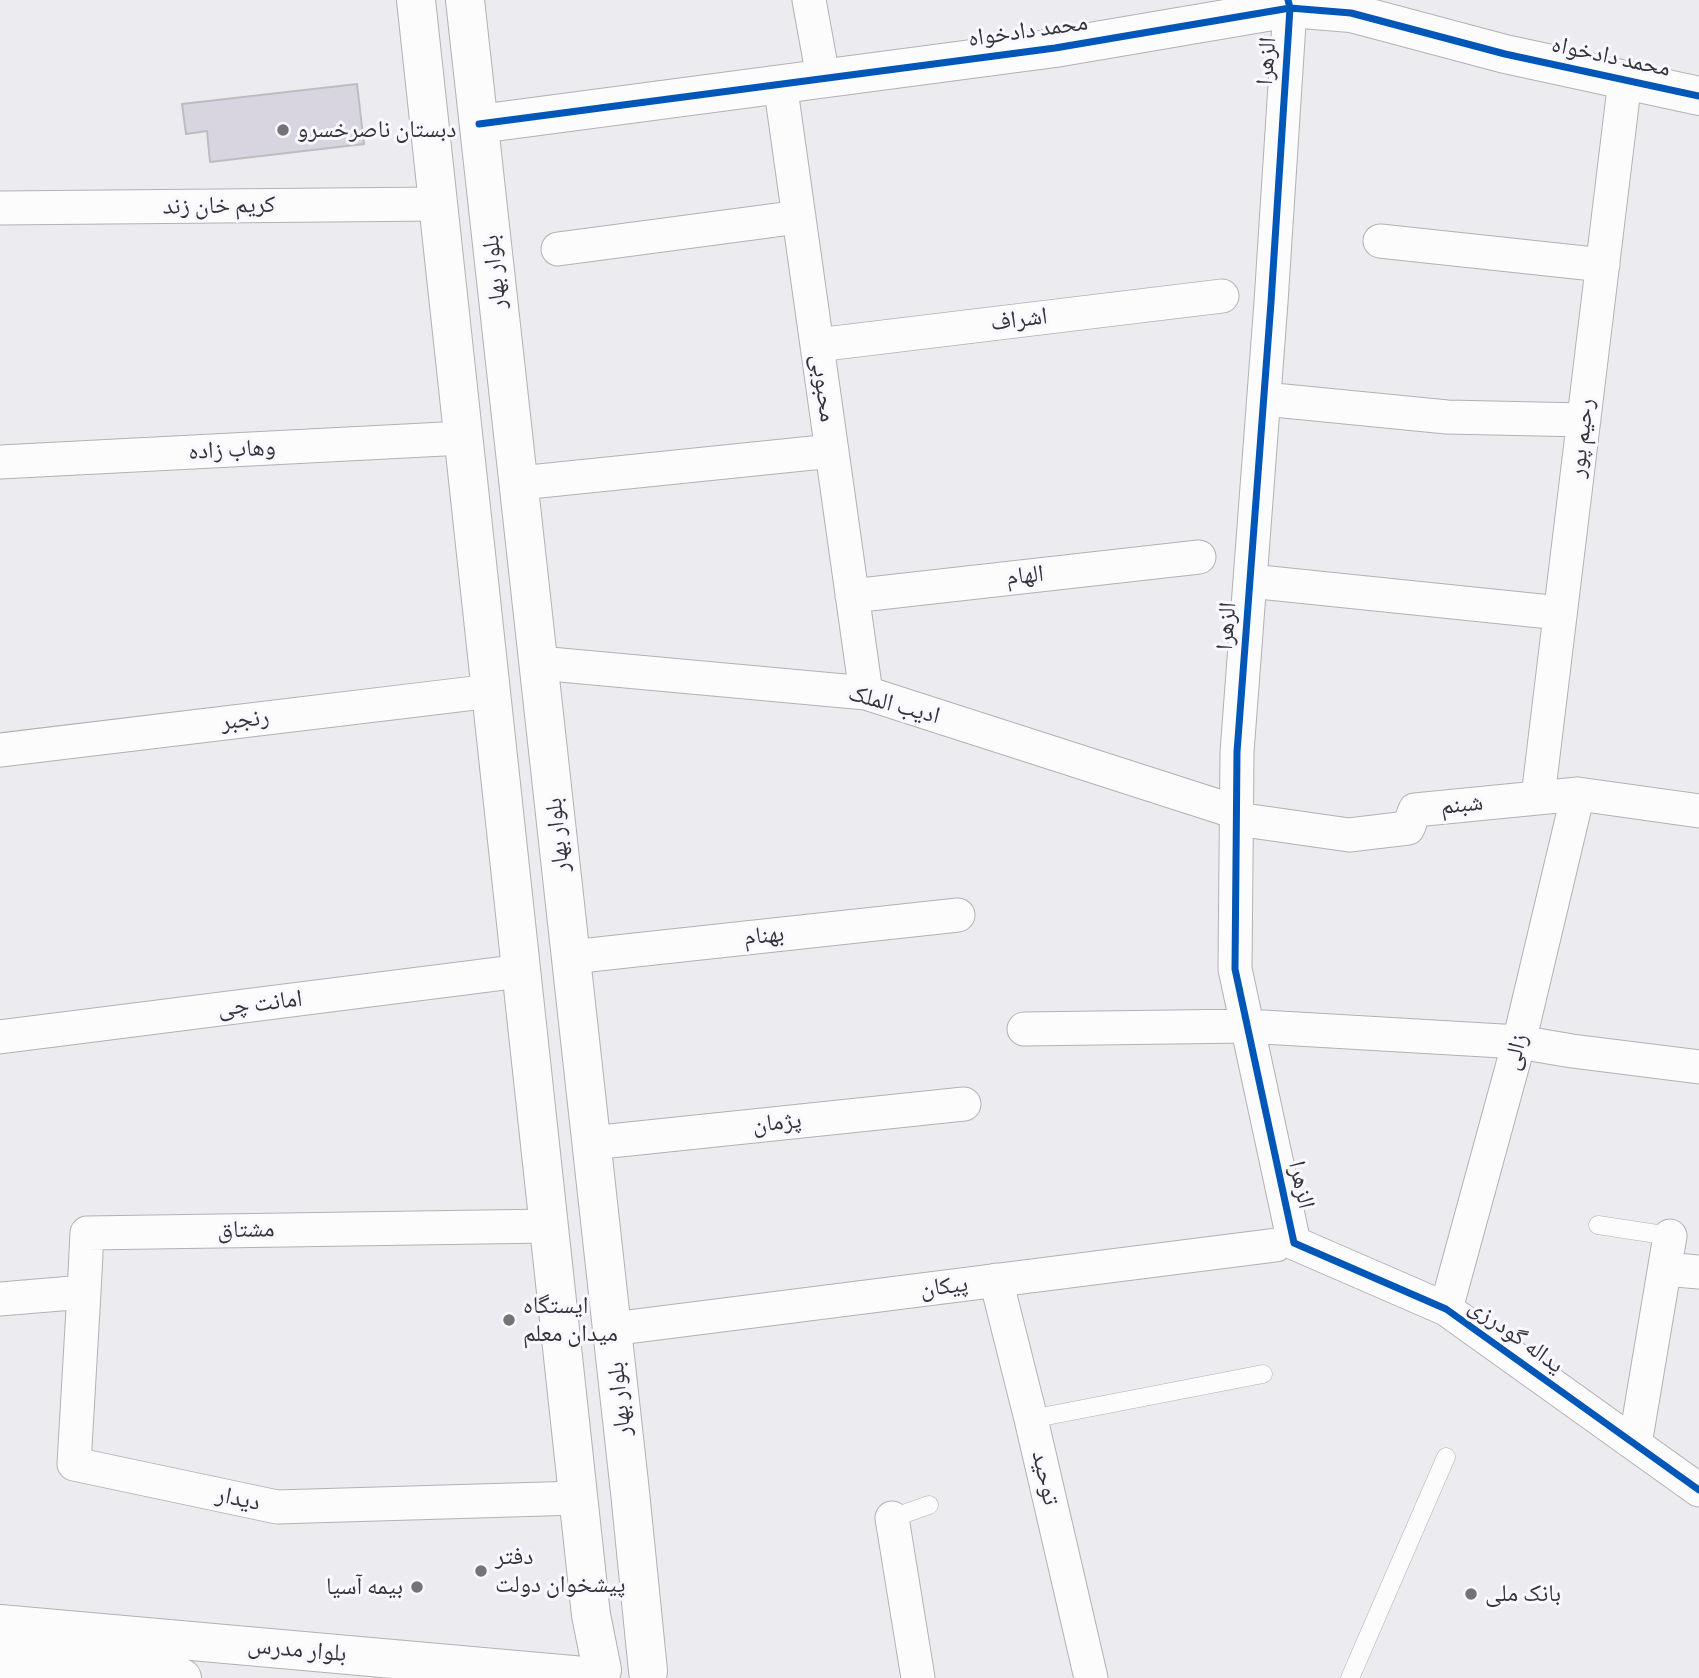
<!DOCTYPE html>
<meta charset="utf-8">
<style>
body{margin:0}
canvas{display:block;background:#ecebef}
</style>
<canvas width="1699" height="1678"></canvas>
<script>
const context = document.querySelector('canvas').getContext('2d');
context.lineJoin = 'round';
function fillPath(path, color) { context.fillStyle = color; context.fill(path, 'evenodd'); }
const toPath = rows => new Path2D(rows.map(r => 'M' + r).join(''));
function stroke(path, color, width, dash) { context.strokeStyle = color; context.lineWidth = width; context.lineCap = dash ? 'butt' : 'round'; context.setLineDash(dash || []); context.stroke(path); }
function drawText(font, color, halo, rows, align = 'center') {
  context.font = font + ' Bitter,"Noto Naskh Arabic",serif'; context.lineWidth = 6; context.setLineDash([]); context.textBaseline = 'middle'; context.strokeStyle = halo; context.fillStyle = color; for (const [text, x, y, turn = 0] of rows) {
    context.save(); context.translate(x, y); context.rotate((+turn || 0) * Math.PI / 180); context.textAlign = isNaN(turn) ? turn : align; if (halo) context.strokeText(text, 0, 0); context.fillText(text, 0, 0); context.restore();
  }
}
const building = toPath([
 [357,84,364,144,210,162,207,131,186,134,182,104,357,84]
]);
const lane = toPath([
 [1598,1225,1670,1236],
 [1031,1419,1263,1374],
 [892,1518,929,1505],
 [1350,1678,1446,1457]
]);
const street = toPath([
 [809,0,823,77],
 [1288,0,1290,8,1271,302,1237,752,1235,969,1294,1243,1446,1309,1699,1490],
 [780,83,866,693],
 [0,208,438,204],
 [1380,241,1603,265],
 [558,249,799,217],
 [817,345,1222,296],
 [1264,399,1447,417,1584,420],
 [0,462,463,438],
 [520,483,832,451],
 [1250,581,1560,613],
 [852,596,1199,557],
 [539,663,866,693,1236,812],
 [0,750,491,691],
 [1538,797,1625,80],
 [1237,819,1349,835,1408,828,1415,810,1578,794,1699,811],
 [571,957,958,915],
 [1024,1029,1246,1026,1519,1042,1572,1051,1699,1067],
 [0,1037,521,971],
 [591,1143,964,1104],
 [1665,1269,1699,1272],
 [996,1280,1031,1419,1091,1678],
 [84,1292,74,1464,277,1507,578,1498],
 [0,1299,84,1292,87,1233,549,1226],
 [1446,1309,1519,1042,1578,794],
 [612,1329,1276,1245],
 [1635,1444,1670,1236],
 [892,1518,918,1678]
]);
const secondary = toPath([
 [416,0,591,1615,602,1670],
 [465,0,630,1492,648,1671],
 [479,124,1055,48,1290,8,1351,13,1505,54,1699,96],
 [0,1624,595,1677],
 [0,1661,182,1678]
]);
const cycleway = toPath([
 [1288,0,1290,8,1271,302,1237,752,1235,969,1294,1243,1446,1309,1699,1490],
 [479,124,1055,48,1290,8,1351,13,1505,54,1699,96]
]);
const markers = [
 [283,130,7,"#747477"],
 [509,1320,7,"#747477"],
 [481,1571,7,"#747477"],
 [417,1587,7,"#747477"],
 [1471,1594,7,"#747477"]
];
const streetNames = [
 ["محمد دادخواه",1028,31,-8],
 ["محمد دادخواه",1611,57,12],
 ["الزهرا",1267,61,-86],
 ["کریم خان زند",219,206,-1],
 ["بلوار بهار",495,272,-96],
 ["اشراف",1019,320,-7],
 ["محبوبی",823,388,82],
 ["رحیم پور",1582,438,-83],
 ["وهاب زاده",232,450,-3],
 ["الهام",1025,576,-6],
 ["الزهرا",1227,626,-86],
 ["ادیب الملک",894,705,15],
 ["رنجبر",245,720,-7],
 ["شبنم",1462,805,-6],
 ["بلوار بهار",558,835,-96],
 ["بهنام",764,936,-6],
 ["امانت چی",260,1004,-7],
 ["زالی",1516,1052,-75],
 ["پژمان",777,1123,-6],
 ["الزهرا",1301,1185,77],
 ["مشتاق",246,1230,-1],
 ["پیکان",944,1287,-7],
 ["یداله گودرزی",1516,1336,36],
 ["بلوار بهار",620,1399,-96],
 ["توحید",1045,1478,77],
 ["دیدار",238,1499,12],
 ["بلوار مدرس",297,1650,5]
];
const poiNames = [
 ["دبستان ناصرخسرو",297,130],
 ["ایستگاه",523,1306],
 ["میدان معلم",523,1334],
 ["دفتر",495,1557],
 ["پیشخوان دولت",495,1585],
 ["بیمه آسیا",403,1587,"right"],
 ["بانک ملی",1485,1594]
];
fillPath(building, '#d8d5e1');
stroke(building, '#bdbcc0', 2);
stroke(lane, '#b2b1b4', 19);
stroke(street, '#b2b1b4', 35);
stroke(secondary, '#b2b1b4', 40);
stroke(lane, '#fcfcfd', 18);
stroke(street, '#fcfcfd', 33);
stroke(secondary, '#fcfcfd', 38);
stroke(cycleway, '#0057b8', 7);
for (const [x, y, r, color] of markers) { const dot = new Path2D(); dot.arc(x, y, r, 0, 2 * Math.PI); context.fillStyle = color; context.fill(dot); stroke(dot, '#f9f7ff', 2.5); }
drawText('24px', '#343437', '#f9f7ff', streetNames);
drawText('24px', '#343437', '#f9f7ff', poiNames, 'left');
</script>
